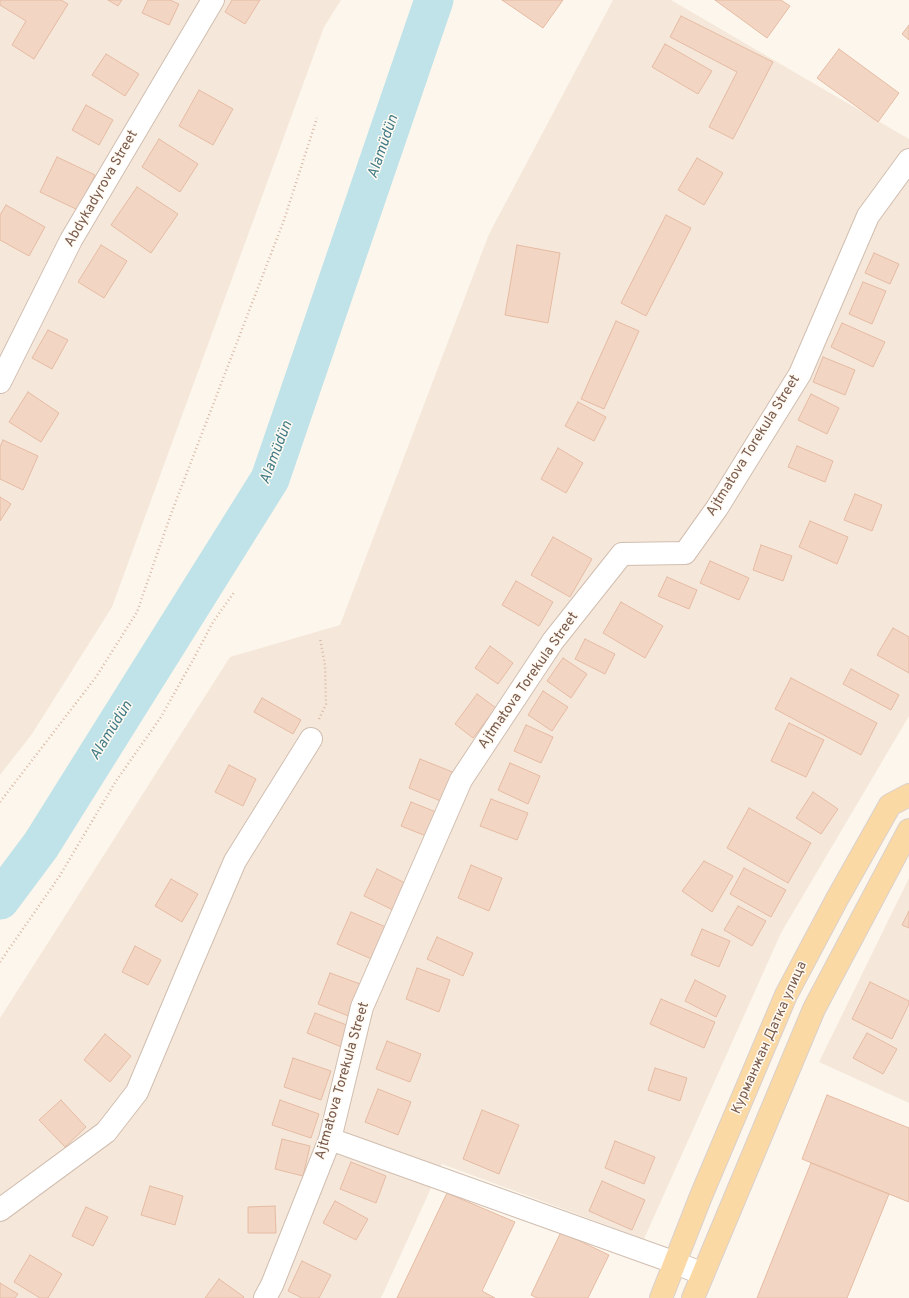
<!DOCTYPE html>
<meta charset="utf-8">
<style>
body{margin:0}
canvas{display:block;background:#fdf6ec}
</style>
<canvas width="909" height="1298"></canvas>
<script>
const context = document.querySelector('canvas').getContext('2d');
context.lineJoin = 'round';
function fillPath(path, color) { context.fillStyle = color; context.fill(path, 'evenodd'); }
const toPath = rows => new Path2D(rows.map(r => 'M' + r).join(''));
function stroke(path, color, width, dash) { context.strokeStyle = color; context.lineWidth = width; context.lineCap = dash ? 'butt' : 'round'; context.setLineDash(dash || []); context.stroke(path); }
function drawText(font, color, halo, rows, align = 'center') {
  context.font = font + ' Overpass,sans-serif'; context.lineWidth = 3; context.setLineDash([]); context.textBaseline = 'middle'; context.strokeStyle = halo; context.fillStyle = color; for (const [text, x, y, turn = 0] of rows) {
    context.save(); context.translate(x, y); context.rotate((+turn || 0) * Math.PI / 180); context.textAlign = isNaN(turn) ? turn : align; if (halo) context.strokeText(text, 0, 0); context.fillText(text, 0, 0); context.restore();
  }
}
const residential = toPath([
 [0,0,341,0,324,27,112,607,32,734,0,775],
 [613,0,671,0,909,139,909,716,781,933,644,1239,442,1164,381,1298,0,1298,0,1018,230,657,340,625,489,234],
 [909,878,909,1103,819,1062]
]);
const river = toPath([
 [0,900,41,845,270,479,434,0]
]);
const building = toPath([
 [0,0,61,0,68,4,34,59,12,45,26,21,0,5,0,0],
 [108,0,122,0,118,6,108,0],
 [148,0,170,0,179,4,169,25,142,13,148,0],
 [232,0,260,0,245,24,225,12,232,0],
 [502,0,563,0,543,28,502,0],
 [715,0,781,0,790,6,767,38,715,0],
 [681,16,773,62,733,139,709,127,737,72,670,37,681,16],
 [909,25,909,40,902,34,909,25],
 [665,44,712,71,698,94,652,67,665,44],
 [839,49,899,93,878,122,817,78,839,49],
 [106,54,139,74,125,96,92,75,106,54],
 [199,90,233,109,213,145,179,126,199,90],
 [86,105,113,120,99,145,72,130,86,105],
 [159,139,198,164,180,192,142,167,159,139],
 [57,157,95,175,78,210,40,192,57,157],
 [697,158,723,173,704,205,678,190,697,158],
 [137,187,178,214,151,253,111,225,137,187],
 [6,205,45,227,29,256,0,240,0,215,6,205],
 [666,215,691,228,646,316,621,303,666,215],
 [101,245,127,261,104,298,78,282,101,245],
 [517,245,560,253,548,323,505,315,517,245],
 [874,253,899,264,890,284,865,273,874,253],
 [863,282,886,291,872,324,849,314,863,282],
 [616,321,639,331,604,409,581,399,616,321],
 [842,323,885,342,873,367,831,347,842,323],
 [48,330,68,340,52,369,32,358,48,330],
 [823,357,855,370,845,395,813,382,823,357],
 [28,392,59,413,41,442,9,422,28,392],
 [811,394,839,408,827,434,798,420,811,394],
 [578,402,606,417,594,441,565,426,578,402],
 [3,440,38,456,23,490,0,479,0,447,3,440],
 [797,446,833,461,825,482,788,467,797,446],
 [558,448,583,463,566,493,541,479,558,448],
 [855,494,882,505,872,531,844,520,855,494],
 [0,497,11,504,0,521,0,497],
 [810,521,848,537,837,564,799,547,810,521],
 [553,537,592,559,570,597,531,575,553,537],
 [761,545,792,556,783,581,753,570,761,545],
 [710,561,749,578,739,600,700,583,710,561],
 [667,577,697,590,689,609,658,596,667,577],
 [516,581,553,602,539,626,502,605,516,581],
 [621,602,663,626,645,658,603,633,621,602],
 [893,628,909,637,909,673,877,655,893,628],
 [585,639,615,654,605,674,575,659,585,639],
 [490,646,513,663,498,684,475,668,490,646],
 [563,658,587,674,571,698,547,681,563,658],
 [851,669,899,695,891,710,843,684,851,669],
 [791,678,877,723,861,755,775,709,791,678],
 [543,691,568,707,552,731,528,715,543,691],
 [477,694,496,708,473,738,455,724,477,694],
 [262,698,301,720,293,734,254,712,262,698],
 [789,723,824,740,806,777,771,761,789,723],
 [526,725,553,737,541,763,514,751,526,725],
 [420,759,455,773,443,802,409,788,420,759],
 [510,763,540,776,528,804,498,790,510,763],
 [229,765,256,779,243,806,215,792,229,765],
 [813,792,838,809,821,834,796,818,813,792],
 [491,799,528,813,517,840,480,826,491,799],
 [411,802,436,812,426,836,401,826,411,802],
 [749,808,811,843,788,883,727,848,749,808],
 [704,861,733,876,712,912,682,891,704,861],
 [471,865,502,878,489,911,458,898,471,865],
 [744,868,786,890,771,917,730,894,744,868],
 [377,869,405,883,393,910,364,896,377,869],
 [171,879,198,894,182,922,155,906,171,879],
 [738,906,766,921,752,946,724,930,738,906],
 [909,911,909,928,902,925,909,911],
 [351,912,388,928,374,960,337,944,351,912],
 [702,929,730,941,719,967,691,955,702,929],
 [437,937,473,953,463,976,427,959,437,937],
 [135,946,161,960,148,985,122,972,135,946],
 [417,968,450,980,439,1012,406,999,417,968],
 [330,973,363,985,351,1017,318,1004,330,973],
 [695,980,726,996,716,1017,685,1001,695,980],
 [870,982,909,1001,909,1004,892,1039,852,1019,870,982],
 [661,999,715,1022,704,1048,650,1024,661,999],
 [315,1013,352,1027,344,1048,307,1033,315,1013],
 [867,1033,897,1049,883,1074,853,1058,867,1033],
 [105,1034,131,1056,110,1082,84,1060,105,1034],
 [387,1041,421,1054,410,1082,376,1069,387,1041],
 [293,1058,331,1071,321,1100,284,1087,293,1058],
 [655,1068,687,1078,680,1101,648,1090,655,1068],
 [378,1089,411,1102,398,1135,365,1122,378,1089],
 [827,1095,909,1128,909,1202,802,1159,827,1095],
 [61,1100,86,1127,65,1147,39,1120,61,1100],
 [280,1100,319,1114,311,1138,272,1125,280,1100],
 [482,1110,519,1125,499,1174,463,1159,482,1110],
 [282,1139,310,1146,303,1176,275,1169,282,1139],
 [615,1141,655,1157,644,1184,605,1168,615,1141],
 [351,1162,386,1176,376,1203,340,1189,351,1162],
 [811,1163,889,1194,847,1298,757,1298,811,1163],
 [602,1181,645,1200,632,1230,589,1211,602,1181],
 [150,1186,183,1196,175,1225,141,1215,150,1186],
 [447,1193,515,1222,482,1291,495,1298,397,1298,447,1193],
 [335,1201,368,1219,356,1240,323,1223,335,1201],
 [275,1206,276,1233,248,1233,248,1207,275,1206],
 [86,1207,108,1217,93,1246,72,1236,86,1207],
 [561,1232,609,1255,588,1298,537,1298,531,1295,561,1232],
 [30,1255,62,1274,48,1298,40,1298,14,1282,30,1255],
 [302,1261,331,1275,319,1298,302,1298,288,1291,302,1261],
 [219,1279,244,1297,243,1298,205,1298,219,1279],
 [0,1283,18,1294,15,1298,0,1298,0,1283]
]);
const path = toPath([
 [319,719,326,704,325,665,320,638],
 [0,802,96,677,137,612,171,514,284,220,317,118],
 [0,962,59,877,116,781,161,717,193,660,213,622,235,591]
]);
const minor = toPath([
 [0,382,71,240,213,0],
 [330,1139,676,1263,703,1274],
 [0,1210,106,1132,137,1092,187,973,235,861,311,739],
 [265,1298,272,1285,330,1139,362,1007,461,780,553,641,622,554,685,553,717,508,800,374,868,216,909,160]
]);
const major = toPath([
 [661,1298,701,1196,786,995,837,899,890,805,909,795],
 [693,1298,814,1009,909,830]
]);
const streetNames = [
 ["Abdykadyrova Street",102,189,-60],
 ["Ajtmatova Torekula Street",754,446,-58],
 ["Ajtmatova Torekula Street",529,681,-55],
 ["Курманжан Датка улица",770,1038,-66],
 ["Ajtmatova Torekula Street",343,1081,-74]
];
const waterNames = [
 ["Alamüdün",384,147,-71],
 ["Alamüdün",277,453,-69],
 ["Alamüdün",112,731,-58]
];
fillPath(residential, '#f5e8da');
stroke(river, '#bfe3e8', 39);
fillPath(building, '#f3d5c3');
stroke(building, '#e6bba3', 1);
stroke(minor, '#d1beb0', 24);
stroke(major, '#dad1cd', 24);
stroke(path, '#d9b8a5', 2.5, [1, 3]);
stroke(minor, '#fff', 22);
stroke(major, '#fbd9a5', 22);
drawText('14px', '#7a5c4d', '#fffaf3', streetNames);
drawText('italic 15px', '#437c86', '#fffaf3', waterNames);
</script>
